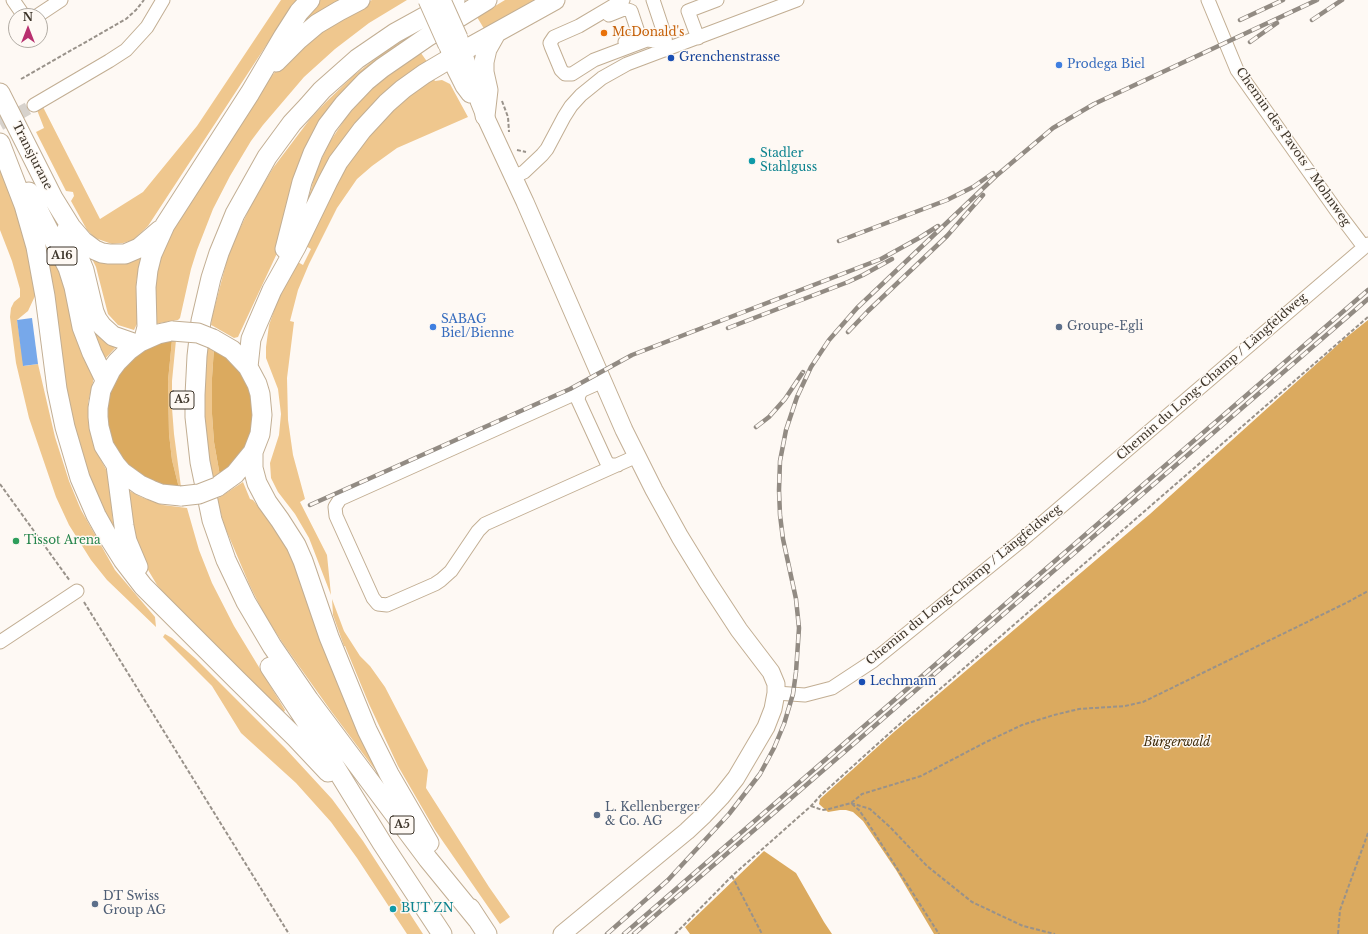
<!DOCTYPE html>
<meta charset="utf-8">
<style>
body{margin:0}
#map{position:relative;width:1368px;height:934px;overflow:hidden;background:#fef9f4;font-family:"Libre Baskerville",serif}
canvas{display:block}
.north{position:absolute;left:8px;top:8px;width:40px;height:40px;box-sizing:border-box;background:#fef9f4;border:1px solid #b1aba3;border-radius:50%;rotate:0deg;font-size:11px;font-weight:700;line-height:16px;text-align:center;color:#3d352a}
.north::after{content:'';display:block;margin:auto;width:14px;height:18px;background:#b8306f;clip-path:polygon(50% 0,100% 100%,50% 72%,0 100%)}
</style>
<div id="map">
<canvas width="1368" height="934"></canvas>
<div class="north">N</div>
</div>
<script>
const context = document.querySelector('canvas').getContext('2d');
context.lineJoin = 'round';
function fillPath(path, color) { context.fillStyle = color; context.fill(path, 'evenodd'); }
const toPath = rows => new Path2D(rows.map(r => 'M' + r).join(''));
function stroke(path, color, width, dash) { context.strokeStyle = color; context.lineWidth = width; context.lineCap = dash ? 'butt' : 'round'; context.setLineDash(dash || []); context.stroke(path); }
function drawText(font, color, halo, rows, align = 'center') {
  context.font = font + ' "Libre Baskerville",serif'; context.lineWidth = 3; context.setLineDash([]); context.textBaseline = 'middle'; context.strokeStyle = halo; context.fillStyle = color; for (const [text, x, y, turn = 0] of rows) {
    context.save(); context.translate(x, y); context.rotate((+turn || 0) * Math.PI / 180); context.textAlign = isNaN(turn) ? turn : align; if (halo) context.strokeText(text, 0, 0); context.fillText(text, 0, 0); context.restore();
  }
}
const green = toPath([
 [281,0,298,0,290,9,271,38,148,226,133,240,123,243,112,244,95,238,87,230,71,201,74,196,73,192,66,191,36,132,44,128,37,110,43,107,100,219,143,192,197,126],
 [317,0,339,0,321,11,297,28],
 [372,0,407,0,369,23,335,49,304,77,263,125,251,141,230,176,213,209,197,250,191,269,180,318,178,320,154,324,153,305,159,252,269,79,296,48,361,5],
 [505,0,545,0,486,32,477,17],
 [424,27,344,96,279,249,238,337,234,338,213,326,211,325,212,317,227,260,234,241,252,203,273,168,310,119,326,102,353,76,384,52],
 [421,53,428,63,307,204,316,171,322,158,329,143,347,116,371,89,385,78],
 [433,78,435,81,442,80,450,84,468,117,397,148,372,166,357,179,337,208,309,264,298,290,290,321,294,322,287,378,288,420,293,455,305,499,300,502,327,555,331,595,309,538,295,514,278,492,271,478,270,463,279,435,281,414,278,389,266,358,266,347,269,325,276,305,296,261,303,265,311,249,304,245,333,188,365,138,398,103],
 [0,170,16,211,26,245,35,289,35,296,28,311,17,320,24,366,38,364,55,437,69,481,81,510,115,570,155,617,156,627,107,580,91,560,69,525,56,497,29,418,16,363,10,317,11,308,14,302,20,297,20,289,12,261,0,230],
 [43,238,61,276,66,293,72,325,93,374,93,382,88,403,88,420,94,447,108,473,114,531,112,532,72,433],
 [142,252,136,283,138,322,134,330,118,325,108,314,96,267,92,259],
 [73,254,117,346,104,360,101,360],
 [172,340,176,340,172,381,172,408,174,434,181,487,179,488,172,460,169,434,168,381],
 [207,345,214,348,212,378,212,414,214,442,220,476,213,479,208,450,205,417,205,381],
 [243,482,250,499,253,500,270,521,285,545,291,556,382,779,331,711,284,645,265,616,250,586,224,525,217,499],
 [128,490,141,497,163,505,187,508,199,550,212,583,234,626,285,710,284,712,250,681,168,598,157,585,141,558,136,546],
 [332,599,344,631,360,656,370,666,385,687,428,770,426,788,489,887,510,917,500,924,435,830,398,766,369,704,345,646,344,646,333,615],
 [165,634,172,638,196,659,285,748,332,799,363,841,423,934,407,934,357,858,331,822,296,783,241,733,212,686,163,637]
]);
const forest = toPath([
 [1368,320,1368,934,934,934,896,870,863,821,853,812,846,810,840,810,828,812,819,804,820,799,894,732,1150,514,1343,340],
 [172,340,168,381,169,434,172,460,179,488,170,487,142,477,119,457,107,428,107,400,114,379,135,355,156,343],
 [214,348,222,353,239,369,250,389,254,410,252,428,245,448,232,465,220,476,214,442,212,414,212,378],
 [764,851,796,873,824,922,832,934,690,934,685,927]
]);
const water = toPath([
 [32,318,38,364,23,366,17,320]
]);
const minorTunnel = toPath([
 [0,124,34,105]
]);
const path = toPath([
 [21,79,126,19,136,10,144,0],
 [502,101,508,117,509,132],
 [517,150,526,152],
 [0,484,70,581],
 [84,602,289,934],
 [851,803,870,809,890,827,927,866,972,902,1023,926,1055,934],
 [852,804,859,810,868,823,939,934],
 [811,806,822,810,829,809,851,803,862,794,921,776,986,742,1022,725,1054,715,1079,709,1125,706,1143,702,1346,603,1368,591],
 [732,876,762,934],
 [675,934,732,876,811,806,821,795,894,729,1368,317],
 [1338,934,1340,910,1368,833]
]);
const minor = toPath([
 [13,0,24,16],
 [623,0,579,26,554,37,550,43,551,46,561,70,565,74,572,74,594,60,647,40,656,41,666,50],
 [653,0,665,36,666,50],
 [1208,0,1237,70,1336,210,1364,247],
 [609,15,624,9,628,10,631,11,639,35,636,38,625,42],
 [37,16,61,0],
 [698,38,688,11,717,0],
 [34,105,109,61,126,50,147,27,163,0],
 [513,177,524,172,542,155,547,149,564,117,571,106,581,95,602,78,627,64,797,0],
 [603,381,340,499,335,507,336,516,373,598,378,604,387,605,435,584,441,580,451,571,478,531,485,524,637,456],
 [582,390,579,395,578,400,606,461,610,465,618,465],
 [0,642,77,591],
 [776,693,805,695,832,688,873,661,1021,541,1368,244]
]);
const major = toPath([
 [459,39,479,101,485,116,525,202,624,430,654,490,680,537,707,581,739,630,771,672,776,684,776,693,773,709,766,727,736,778,721,797,704,815,687,831,562,934],
 [448,46,455,68,464,86,470,94]
]);
const highway = toPath([
 [455,0,395,33,357,59,322,90,307,107,292,123,267,157,235,214,219,253,211,278,201,321,197,356,195,395,195,417,200,462,212,520,226,560,246,602,272,646,309,700,428,859,477,919],
 [463,51,555,0],
 [276,62,298,40,317,24,339,11,360,0],
 [0,93,53,198,71,227,83,241,95,250,102,253,109,254,125,254,139,248,160,230],
 [485,116,488,90,484,72,484,62,487,49,496,33],
 [0,143,24,205,36,247,45,296,57,389,65,427,80,478,96,515,106,533,123,560,143,586,237,680,296,738,328,772],
 [29,192,68,268,74,287,82,327,92,353,105,380],
 [67,229,84,270,94,312,97,319,102,326,113,336,136,344],
 [285,249,302,182,313,153,327,126,344,104,366,81,382,68,427,37,487,0],
 [172,331,158,334,140,342,129,350,117,362,111,370,101,390,98,408,98,417,99,427,104,446,116,465,122,472,140,485,151,490,161,494,181,496],
 [144,339,147,327,146,287,148,270,152,254,165,225,250,93,283,37,299,12,310,0],
 [213,339,232,350,248,367,257,384,260,394,262,415,260,434,253,452,235,474,217,487],
 [248,367,251,339,256,327,272,290,296,247,328,181,338,162,362,130,387,103,403,89,424,74,451,58],
 [253,452,253,468,257,483,267,502,280,520,296,545,303,561,329,637,367,730,389,774,429,843],
 [116,465,124,526,127,541,138,567],
 [270,667,321,744,382,843,442,934],
 [470,908,487,934]
]);
const rail = toPath([
 [1240,20,1283,0],
 [1312,20,1342,0],
 [1250,42,1277,23],
 [839,241,947,200,973,187,993,173],
 [728,328,848,282,863,275,892,259],
 [848,332,868,311,947,236,983,195],
 [756,427,769,417,785,399,803,372],
 [310,505,570,389,632,355,881,259,919,238,938,226],
 [607,934,668,880,729,814,760,774,774,748,784,724,793,694,796,672,799,628,796,599,783,539,780,515,779,490,780,461,786,430,797,397,811,367,829,340,857,308,996,176,1053,128,1094,104,1317,0],
 [624,934,1368,290],
 [634,934,1368,299]
]);
const majorBridge = toPath([
 [427,0,447,45],
 [442,0,459,38]
]);
const highwayBridge = toPath([
 [172,331,198,333,213,339],
 [181,496,199,494,217,487]
]);
const markers = [
 [604,33,4,"#e8710a"],
 [671,58,4,"#1a4fb4"],
 [1059,65,4,"#3f7fe0"],
 [752,161,4,"#0f9aa8"],
 [433,327,4,"#3f7fe0"],
 [1059,327,4,"#5c6f8a"],
 [16,541,4,"#2e9e5b"],
 [862,682,4,"#1a4fb4"],
 [597,815,4,"#5c6f8a"],
 [95,904,4,"#5c6f8a"],
 [393,909,4,"#0f9aa8"]
];
const shields = [
 [62,256,30],
 [182,400,24],
 [402,825,24]
];
const shieldNames = [
 ["A16",62,256],
 ["A5",182,400],
 ["A5",402,825]
];
const foodNames = [
 ["McDonald's",612,33]
];
const transitNames = [
 ["Grenchenstrasse",679,58],
 ["Lechmann",870,682]
];
const shopNames = [
 ["Prodega Biel",1067,65],
 ["SABAG",441,320],
 ["Biel/Bienne",441,334]
];
const streetNames = [
 ["Chemin des Pavots / Mohnweg",1293,147,55],
 ["Transjurane",32,156,63],
 ["Chemin du Long-Champ / Längfeldweg",1212,377,-41],
 ["Chemin du Long-Champ / Längfeldweg",964,585,-39]
];
const cultureNames = [
 ["Stadler",760,154],
 ["Stahlguss",760,168],
 ["BUT ZN",401,909]
];
const serviceNames = [
 ["Groupe-Egli",1067,327],
 ["L. Kellenberger",605,808],
 ["& Co. AG",605,822],
 ["DT Swiss",103,897],
 ["Group AG",103,911]
];
const leisureNames = [
 ["Tissot Arena",24,541]
];
const parkNames = [
 ["Bürgerwald",1177,743]
];
fillPath(green, '#efc78e');
fillPath(forest, '#dbaa5f');
fillPath(water, '#77a8ea');
stroke(minorTunnel, '#d7d2cc', 13, [13, 6]);
stroke(minor, '#c2ae93', 15);
stroke(major, '#c2ae93', 19);
stroke(highway, '#c2ae93', 21);
stroke(path, '#99928a', 2, [4, 2]);
stroke(minor, '#fff', 13);
stroke(major, '#fff', 17);
stroke(highway, '#fff', 19);
stroke(rail, '#928b83', 4.5);
stroke(rail, '#fef9f4', 3, [9]);
stroke(majorBridge, '#c2ae93', 19, []);
stroke(highwayBridge, '#c2ae93', 21, []);
stroke(majorBridge, '#fff', 17);
stroke(highwayBridge, '#fff', 19);
for (const [x, y, r, color] of markers) { const dot = new Path2D(); dot.arc(x, y, r, 0, 2 * Math.PI); context.fillStyle = color; context.fill(dot); stroke(dot, '#fef9f4', 1.5); }
for (const [x, y, w] of shields) { const box = new Path2D(); box.roundRect(x - w / 2, y - 9, w, 18, 3); context.fillStyle = '#fef9f4'; context.fill(box); stroke(box, '#3d352a', 1); }
drawText('bold 11px', '#3d352a', null, shieldNames);
drawText('12px', '#c56008', '#fef9f4', foodNames, 'left');
drawText('12px', '#164399', '#fef9f4', transitNames, 'left');
drawText('12px', '#366cbe', '#fef9f4', shopNames, 'left');
drawText('12px', '#3d352a', '#fef9f4', streetNames);
drawText('12px', '#0d838f', '#fef9f4', cultureNames, 'left');
drawText('12px', '#4e5e75', '#fef9f4', serviceNames, 'left');
drawText('12px', '#27864d', '#fef9f4', leisureNames, 'left');
drawText('italic 12px', '#422e0c', '#fef9f4', parkNames);
</script>
